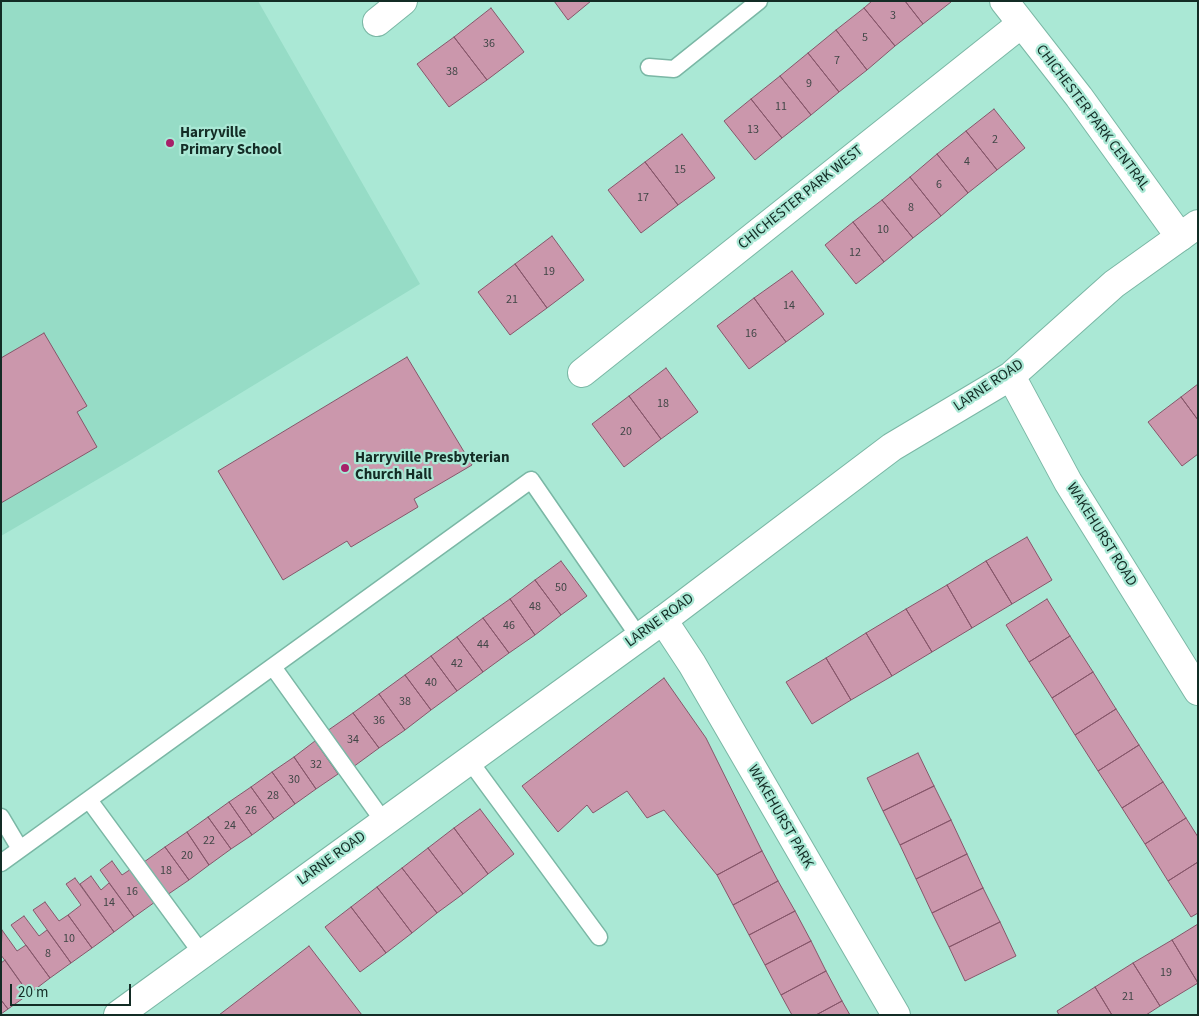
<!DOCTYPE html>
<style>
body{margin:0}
#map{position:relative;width:1199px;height:1016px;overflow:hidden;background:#aae8d5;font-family:"Source Sans 3",sans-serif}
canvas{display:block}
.frame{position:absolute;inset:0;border:2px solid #132c25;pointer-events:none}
.scale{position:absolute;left:10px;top:984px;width:121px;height:22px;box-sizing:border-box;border:2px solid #132c25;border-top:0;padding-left:6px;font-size:15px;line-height:18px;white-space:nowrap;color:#132c25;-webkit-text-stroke:4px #aae8d5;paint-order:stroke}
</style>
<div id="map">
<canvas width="1199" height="1016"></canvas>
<div class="frame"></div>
<div class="scale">20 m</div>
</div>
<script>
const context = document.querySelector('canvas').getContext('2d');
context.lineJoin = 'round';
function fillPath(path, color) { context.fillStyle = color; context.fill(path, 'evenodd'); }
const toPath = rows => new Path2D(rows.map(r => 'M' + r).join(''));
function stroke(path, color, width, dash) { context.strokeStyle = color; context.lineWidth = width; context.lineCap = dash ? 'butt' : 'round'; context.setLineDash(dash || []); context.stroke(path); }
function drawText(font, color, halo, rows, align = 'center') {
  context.font = font + ' "Source Sans 3",sans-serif'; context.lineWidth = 4.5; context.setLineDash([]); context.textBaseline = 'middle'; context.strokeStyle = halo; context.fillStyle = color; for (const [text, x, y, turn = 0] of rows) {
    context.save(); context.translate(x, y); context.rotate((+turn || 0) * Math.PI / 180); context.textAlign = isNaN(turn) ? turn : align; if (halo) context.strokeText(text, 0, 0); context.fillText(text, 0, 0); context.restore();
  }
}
const built = toPath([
 [1,1,258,1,420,284,129,461,1,536]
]);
const building = toPath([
 [554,1,591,1,568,20,554,1],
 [872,1,905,1,923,24,895,46,864,8,872,1],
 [905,1,950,1,951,2,923,24,905,1],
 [491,8,524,52,487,80,454,37,491,8],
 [864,8,895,46,867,70,836,30,864,8],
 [836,30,867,70,839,92,808,53,836,30],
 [454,37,487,80,449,107,417,64,454,37],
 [808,53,839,92,811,115,780,76,808,53],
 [780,76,811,115,782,138,751,99,780,76],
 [751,99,782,138,755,160,724,121,751,99],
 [994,109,1025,148,997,170,966,131,994,109],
 [966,131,997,170,968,193,937,154,966,131],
 [682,134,715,178,678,205,645,162,682,134],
 [937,154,968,193,941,216,910,177,937,154],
 [645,162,678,205,641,233,608,190,645,162],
 [910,177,941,216,913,238,882,200,910,177],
 [882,200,913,238,884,262,853,222,882,200],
 [853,222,884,262,856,284,825,245,853,222],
 [552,236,584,280,547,308,515,264,552,236],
 [515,264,547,308,510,335,478,292,515,264],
 [792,271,824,314,786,342,754,298,792,271],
 [754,298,786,342,749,369,717,326,754,298],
 [44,333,87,406,77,412,97,447,1,503,1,358,44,333],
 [407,357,472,465,414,499,418,507,351,547,347,541,283,580,218,471,407,357],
 [666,368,698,412,661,439,629,396,666,368],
 [1198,384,1198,420,1181,397,1198,384],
 [629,396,661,439,624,467,592,424,629,396],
 [1181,397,1198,420,1198,454,1182,466,1148,422,1181,397],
 [1027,537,1052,580,1012,604,986,561,1027,537],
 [561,561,587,596,561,615,535,580,561,561],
 [986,561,1012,604,972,628,947,585,986,561],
 [535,580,561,615,535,635,510,599,535,580],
 [947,585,972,628,932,652,906,609,947,585],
 [510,599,535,635,509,653,483,618,510,599],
 [1047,599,1070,636,1029,662,1006,625,1047,599],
 [906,609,932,652,892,676,866,633,906,609],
 [483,618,509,653,483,672,457,637,483,618],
 [866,633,892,676,851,700,826,658,866,633],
 [1070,636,1093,672,1052,698,1029,662,1070,636],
 [457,637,483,672,457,691,431,656,457,637],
 [431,656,457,691,431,710,405,675,431,656],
 [826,658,851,700,812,724,786,682,826,658],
 [1093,672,1116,709,1075,735,1052,698,1093,672],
 [405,675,431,710,405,730,379,694,405,675],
 [664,678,706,738,762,851,717,875,664,810,647,818,627,791,593,813,587,805,558,832,522,786,664,678],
 [379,694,405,730,379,748,353,713,379,694],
 [1116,709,1139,745,1098,771,1075,735,1116,709],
 [353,713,379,748,353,767,327,731,353,713],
 [315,741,338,774,316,789,294,757,315,741],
 [1139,745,1163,782,1122,808,1098,771,1139,745],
 [918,753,934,786,883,811,867,778,918,753],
 [294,757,316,789,295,804,272,772,294,757],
 [272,772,295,804,274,819,251,787,272,772],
 [1163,782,1186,818,1145,844,1122,808,1163,782],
 [934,786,951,820,900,845,883,811,934,786],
 [251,787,274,819,252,835,229,802,251,787],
 [229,802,252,835,231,849,208,817,229,802],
 [480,809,514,854,488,874,454,828,480,809],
 [208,817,231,849,209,865,187,832,208,817],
 [1186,818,1198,837,1198,862,1168,881,1145,844,1186,818],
 [951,820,967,854,916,879,900,845,951,820],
 [454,828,488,874,463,894,428,848,454,828],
 [187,832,209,865,189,880,165,847,187,832],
 [165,847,189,880,167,895,144,862,165,847],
 [428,848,463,894,437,913,402,868,428,848],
 [762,851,778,881,733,905,717,875,762,851],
 [967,854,983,888,932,913,916,879,967,854],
 [112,861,122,875,131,869,155,902,134,917,100,870,112,861],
 [1198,862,1198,913,1191,917,1168,881,1198,862],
 [402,868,437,913,412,933,377,887,402,868],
 [91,876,101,890,109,883,134,917,114,932,80,884,91,876],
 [75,878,114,932,92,948,68,915,81,905,66,884,75,878],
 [778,881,795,911,749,935,733,905,778,881],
 [377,887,412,933,386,953,351,907,377,887],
 [983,888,1000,922,949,947,932,913,983,888],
 [45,902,59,921,68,915,92,948,71,963,33,910,45,902],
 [351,907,386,953,360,972,325,927,351,907],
 [795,911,811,941,765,965,749,935,795,911],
 [24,916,39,936,47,930,71,963,50,978,11,925,24,916],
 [1000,922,1016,956,965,981,949,947,1000,922],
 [1198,924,1198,983,1172,940,1198,924],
 [2,930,17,951,26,945,50,978,29,994,1,955,2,930],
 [1172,940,1198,983,1160,1006,1133,963,1172,940],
 [811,941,826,971,781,995,765,965,811,941],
 [309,946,362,1015,219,1015,309,946],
 [5,960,29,994,8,1009,1,1000,1,963,5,960],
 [1133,963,1160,1006,1146,1015,1112,1015,1095,987,1133,963],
 [826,971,842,1001,816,1015,792,1015,781,995,826,971],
 [1095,987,1112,1015,1059,1015,1057,1011,1095,987],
 [1,1000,8,1009,1,1014,1,1000],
 [842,1001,850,1015,816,1015,842,1001]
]);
const service = toPath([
 [649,67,674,69,759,1],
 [273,667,384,822],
 [469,760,599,937],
 [89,800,202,954],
 [1,817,20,849],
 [1,863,531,480,639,637]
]);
const minor = toPath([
 [1004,1,1079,97,1180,237],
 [377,22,403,1],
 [582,373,1021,24],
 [663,620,692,664,896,1015]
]);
const tertiary = toPath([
 [1011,376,1068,482,1198,691],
 [118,1015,663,620,892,447,1011,376,1114,284,1198,224]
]);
const markers = [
 [170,143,5,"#a72069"],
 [345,468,5,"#a72069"]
];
const numberNames = [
 ["3",893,16],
 ["5",865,38],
 ["36",489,44],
 ["7",837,61],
 ["38",452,72],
 ["9",809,84],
 ["11",781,107],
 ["13",753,130],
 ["2",995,140],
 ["4",967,162],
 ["15",680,170],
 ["6",939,185],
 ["17",643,198],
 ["8",911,208],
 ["10",883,230],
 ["12",855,253],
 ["19",549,272],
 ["21",512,300],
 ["14",789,306],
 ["16",751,334],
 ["18",663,404],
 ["20",626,432],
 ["50",561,588],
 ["48",535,607],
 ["46",509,626],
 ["44",483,645],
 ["42",457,664],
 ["40",431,683],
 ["38",405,702],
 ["36",379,721],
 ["34",353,740],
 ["32",316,765],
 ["30",294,780],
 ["28",273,796],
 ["26",251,811],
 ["24",230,826],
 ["22",209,841],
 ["20",187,856],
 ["18",166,871],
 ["16",132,892],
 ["14",109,903],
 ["10",69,939],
 ["8",48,954],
 ["19",1166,973],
 ["21",1128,997]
];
const streetNames = [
 ["CHICHESTER PARK CENTRAL",1092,118,53],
 ["CHICHESTER PARK WEST",801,198,-39],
 ["LARNE ROAD",989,386,-34],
 ["WAKEHURST ROAD",1101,535,58],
 ["LARNE ROAD",660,621,-36],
 ["WAKEHURST PARK",780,817,60],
 ["LARNE ROAD",332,859,-36]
];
const poiNames = [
 ["Harryville",180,134],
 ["Primary School",180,151],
 ["Harryville Presbyterian",355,459],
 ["Church Hall",355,476]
];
fillPath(built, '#96dcc6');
fillPath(building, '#cb97ac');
stroke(building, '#86566a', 1);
stroke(service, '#7ab7a5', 19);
stroke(minor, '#7ab7a5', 30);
stroke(tertiary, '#7ab7a5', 30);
stroke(service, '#fff', 16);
stroke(minor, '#fff', 28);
stroke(tertiary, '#fff', 28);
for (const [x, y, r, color] of markers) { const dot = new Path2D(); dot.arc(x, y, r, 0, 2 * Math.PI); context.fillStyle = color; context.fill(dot); stroke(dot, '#aae8d5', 2); }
drawText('12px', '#414747', null, numberNames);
drawText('15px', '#132c25', '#aae8d5', streetNames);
drawText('bold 15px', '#132c25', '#aae8d5', poiNames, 'left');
</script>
